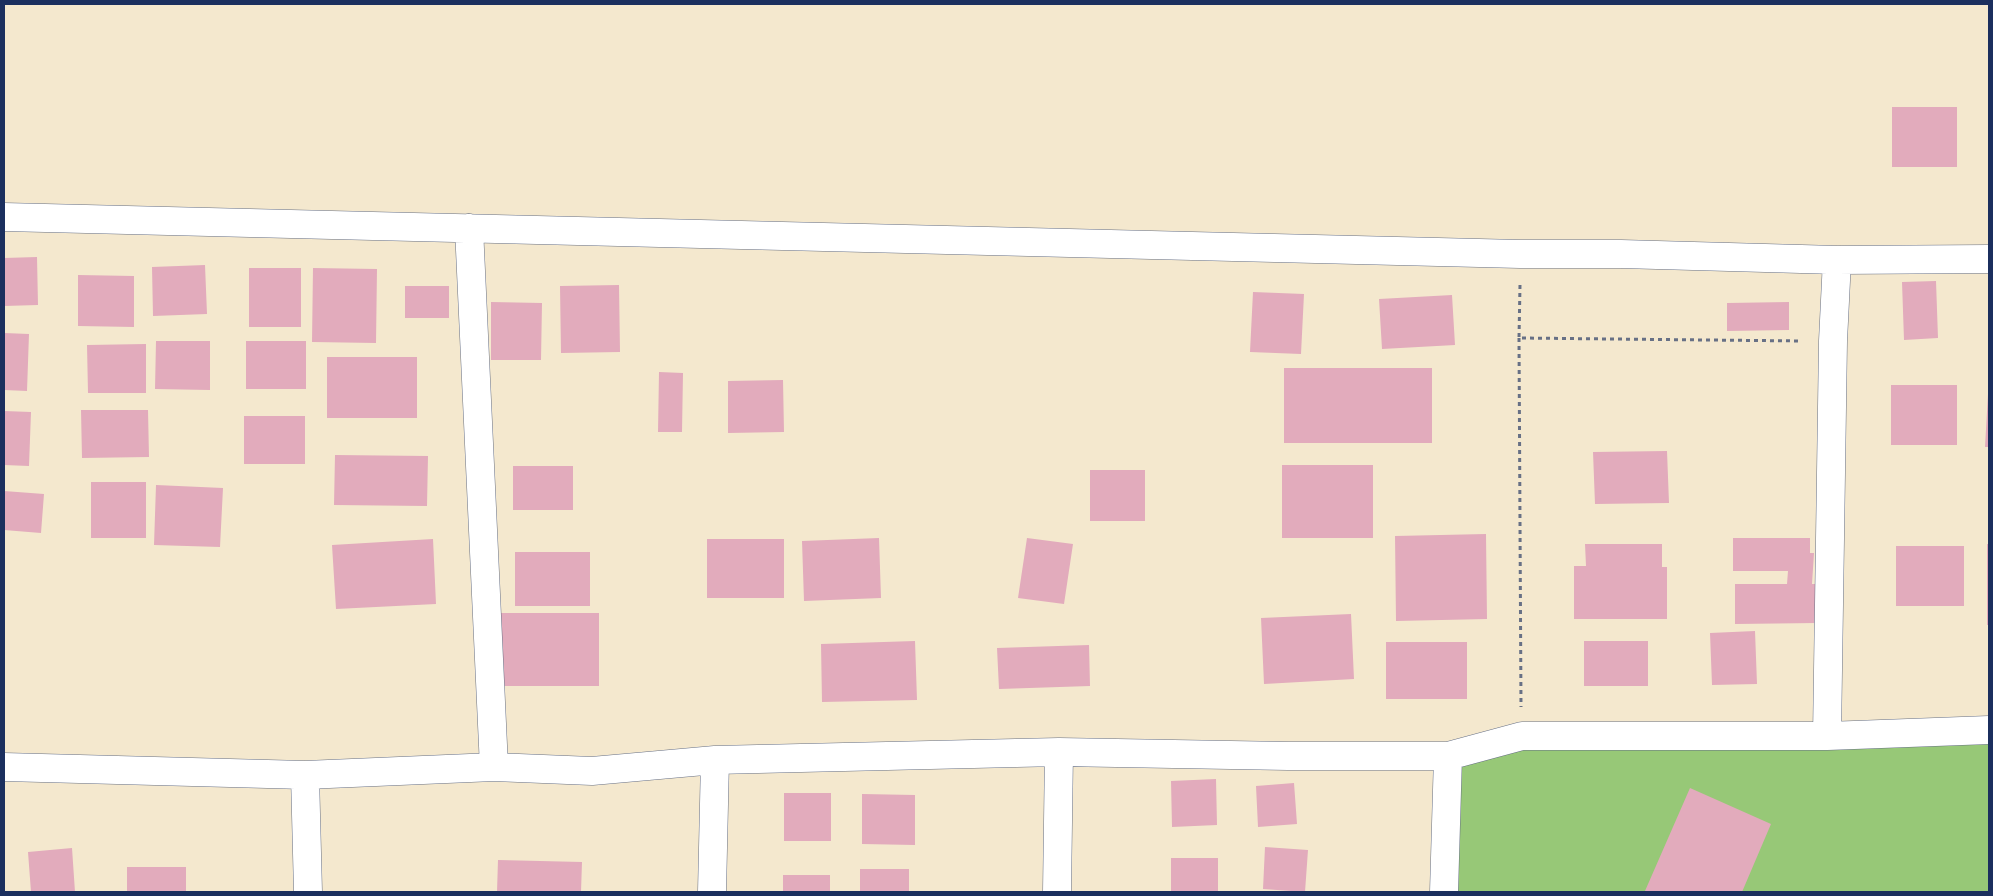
<!DOCTYPE html>
<style>
body{margin:0}
#map{position:relative;width:1993px;height:896px;overflow:hidden;background:#f4e8ce;font-family:"IM FELL English",serif}
canvas{display:block}
.frame{position:absolute;inset:0;border:5px solid #1b2f5e;pointer-events:none}
</style>
<div id="map">
<canvas width="1993" height="896"></canvas>
<div class="frame"></div>
</div>
<script>
const context = document.querySelector('canvas').getContext('2d');
context.lineJoin = 'round';
function fillPath(path, color) { context.fillStyle = color; context.fill(path, 'evenodd'); }
const toPath = rows => new Path2D(rows.map(r => 'M' + r).join(''));
function stroke(path, color, width, dash) { context.strokeStyle = color; context.lineWidth = width; context.lineCap = dash ? 'butt' : 'round'; context.setLineDash(dash || []); context.stroke(path); }
const green = toPath([
 [1989,730,1989,892,1444,892,1448,756,1522,736]
]);
const building = toPath([
 [1892,107,1957,107,1957,167,1892,167],
 [37,257,38,305,4,306,4,258],
 [205,265,207,314,153,316,152,267],
 [249,268,301,268,301,327,249,327],
 [313,268,377,269,376,343,312,342],
 [78,275,134,276,134,327,78,326],
 [1936,281,1938,338,1904,340,1902,282],
 [619,285,620,352,561,353,560,286],
 [405,286,449,286,449,318,405,318],
 [1253,292,1304,294,1301,354,1250,352],
 [1452,295,1455,345,1382,349,1379,299],
 [491,302,542,303,541,360,491,360],
 [1789,302,1789,330,1727,331,1727,303],
 [4,333,29,334,27,391,4,390],
 [156,341,210,341,210,390,155,389],
 [246,341,306,341,306,389,246,389],
 [146,344,146,393,88,393,87,345],
 [327,357,417,357,417,418,327,418],
 [1284,368,1432,368,1432,443,1284,443],
 [659,372,683,373,682,432,658,432],
 [783,380,784,432,728,433,728,381],
 [1891,385,1957,385,1957,445,1891,445],
 [1988,394,1989,395,1989,447,1985,447],
 [81,410,148,410,149,457,82,458],
 [4,411,31,412,29,466,4,465],
 [244,416,305,416,305,464,244,464],
 [1667,451,1669,503,1595,504,1593,452],
 [335,455,428,456,427,506,334,505],
 [1282,465,1373,465,1373,538,1282,538],
 [513,466,573,466,573,510,513,510],
 [1090,470,1145,470,1145,521,1090,521],
 [91,482,146,482,146,538,91,538],
 [156,485,223,488,220,547,154,545],
 [4,491,44,494,41,533,4,530],
 [1486,534,1487,619,1396,621,1395,536],
 [879,538,881,598,804,601,802,541],
 [1027,538,1073,544,1064,604,1018,598],
 [1733,538,1810,538,1810,553,1814,553,1812,584,1817,584,1817,623,1735,624,1735,584,1787,584,1788,571,1733,571],
 [433,539,436,604,336,609,332,545],
 [707,539,784,539,784,598,707,598],
 [1585,544,1662,544,1662,567,1667,567,1667,619,1574,619,1574,566,1586,566],
 [1987,544,1989,544,1989,625,1987,625],
 [1896,546,1964,546,1964,606,1896,606],
 [515,552,590,552,590,606,515,606],
 [496,613,599,613,599,686,496,686],
 [1351,614,1354,679,1264,684,1261,618],
 [1755,631,1757,684,1712,685,1710,633],
 [915,641,917,700,822,702,821,644],
 [1584,641,1648,641,1648,686,1584,686],
 [1386,642,1467,642,1467,699,1386,699],
 [1089,645,1090,686,999,689,997,648],
 [1216,779,1217,825,1172,827,1171,781],
 [1294,783,1297,824,1258,827,1256,786],
 [1690,788,1771,824,1742,892,1649,892,1645,891],
 [784,793,831,793,831,841,784,841],
 [862,794,915,795,915,845,862,844],
 [1265,847,1308,850,1305,892,1263,889],
 [72,848,75,892,31,892,28,852],
 [1171,858,1218,858,1218,892,1171,892],
 [498,860,582,862,581,892,497,892],
 [127,867,186,867,186,892,127,892],
 [860,869,909,869,909,892,860,892],
 [783,875,830,875,830,892,783,892]
]);
const path = toPath([
 [1520,285,1519,338,1802,341],
 [1519,338,1521,707]
]);
const minor = toPath([
 [4,217,1520,254,1621,254,1837,260,1989,259],
 [469,228,494,767],
 [1827,736,1833,341,1837,260],
 [4,767,305,775,494,767,592,771,715,760,1059,752,1288,756,1448,756,1522,736,1827,736,1989,730],
 [305,775,308,892],
 [712,892,715,760],
 [1057,892,1059,752],
 [1444,892,1448,756]
]);
fillPath(green, '#97c877');
fillPath(building, '#e2abbc');
stroke(minor, '#677085', 29);
stroke(path, '#677085', 3, [4, 4]);
stroke(minor, '#fff', 28);
</script>
